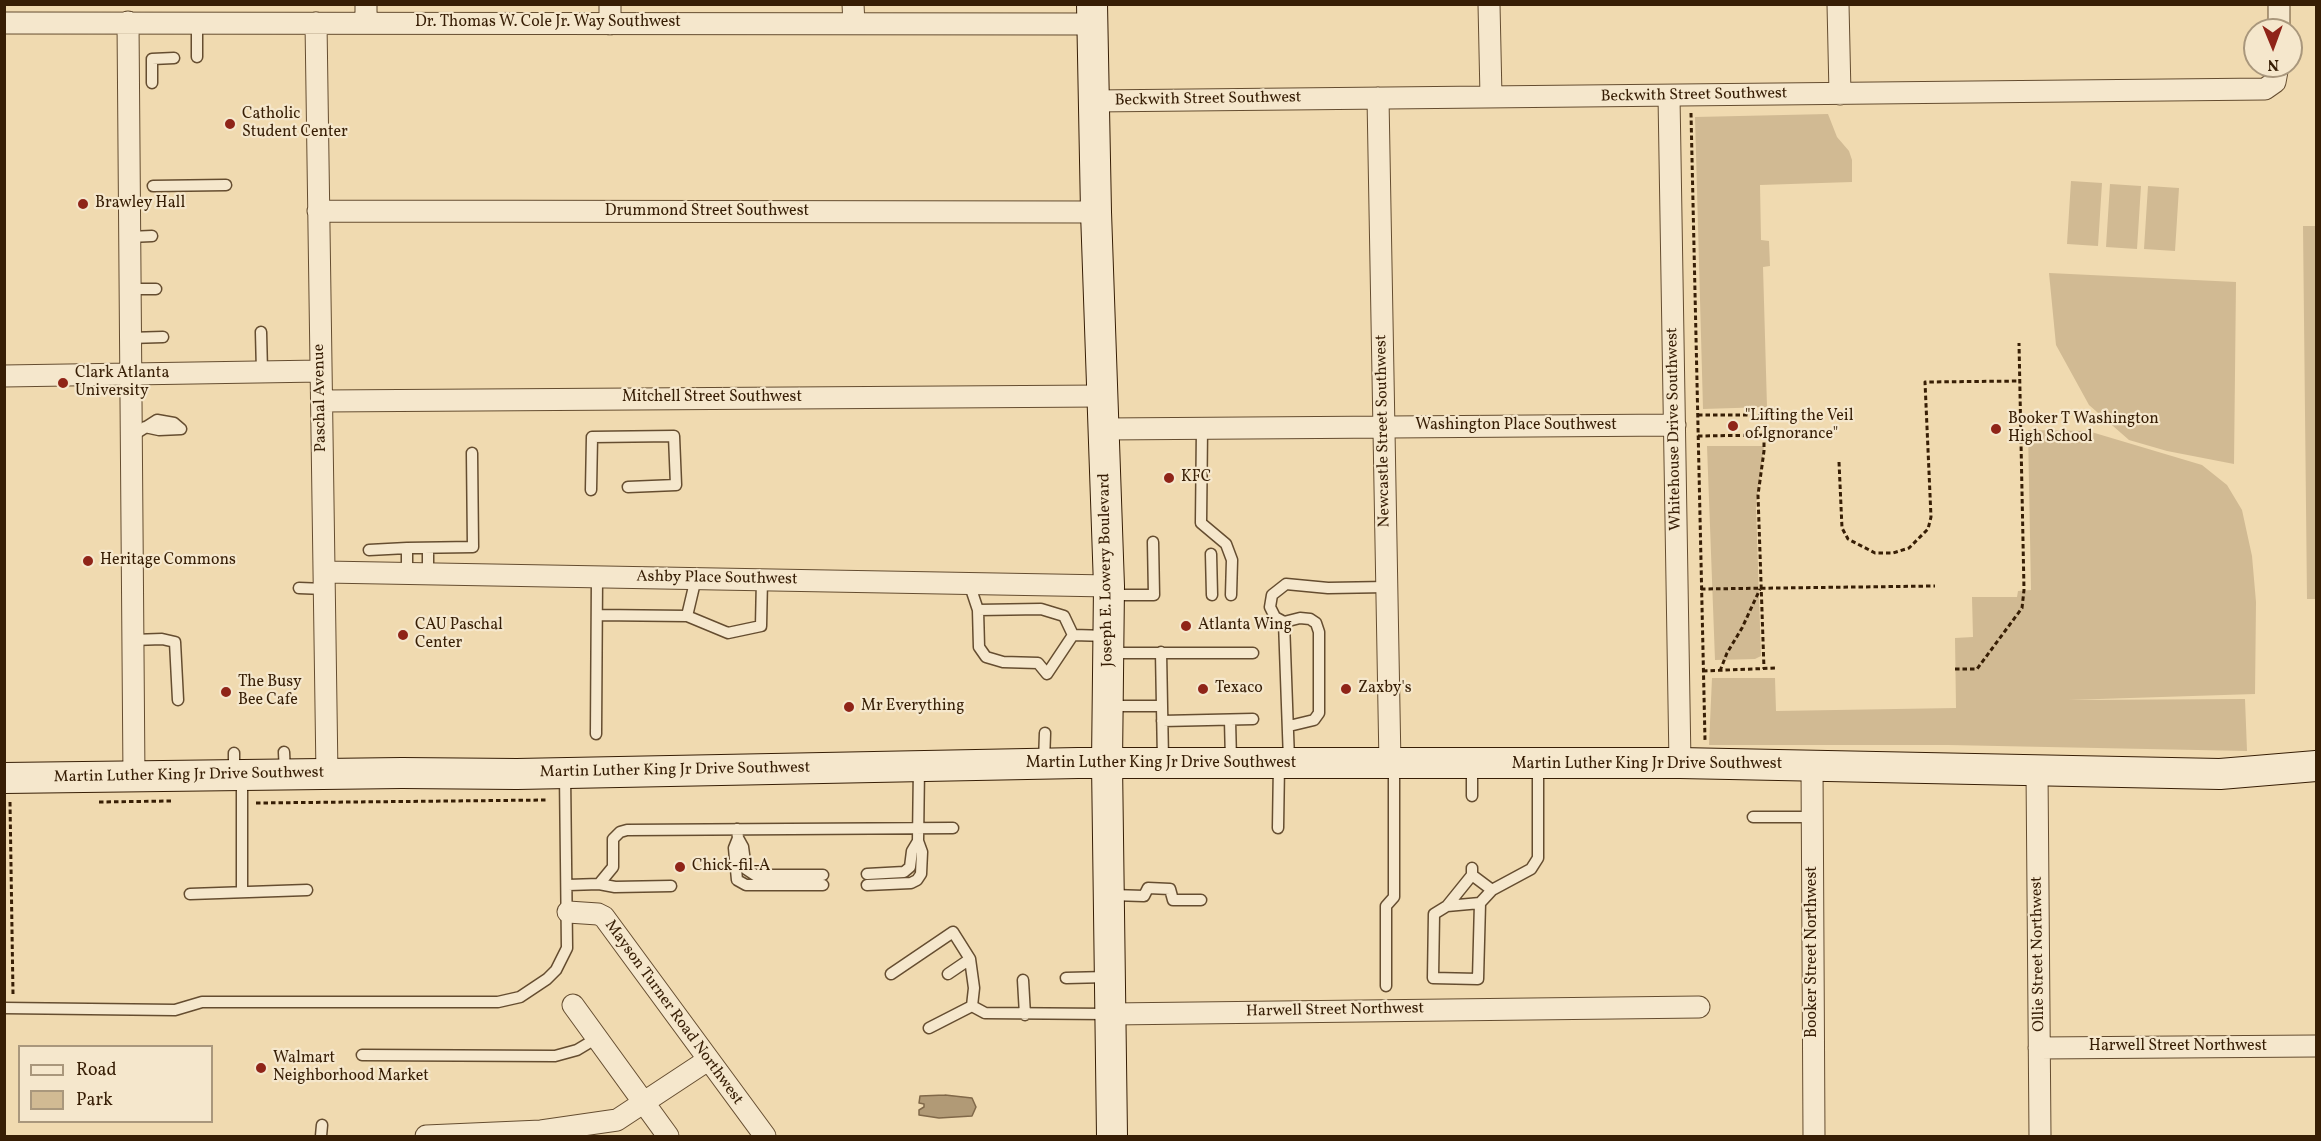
<!DOCTYPE html>
<style>
body{margin:0}
#map{position:relative;width:2321px;height:1141px;overflow:hidden;background:#f0dab0;font-family:Vollkorn,serif}
canvas{display:block}
.frame{position:absolute;inset:0;border:6px solid #371e05;pointer-events:none}
.legend{position:absolute;left:18px;top:1045px;width:195px;height:78px;box-sizing:border-box;background:#f5e7cc;border:2px solid #a9977c;margin:0;padding:8px 10px;list-style:none;font-size:18px;color:#371e05}
.legend li{display:flex;align-items:center;gap:12px;height:30px}
.legend b{width:30px;border:2px solid #a9977c}
.north{position:absolute;left:2243px;top:18px;width:60px;height:60px;box-sizing:border-box;background:#f5e7cc;border:2px solid #a9977c;border-radius:50%;rotate:179deg;font-size:16px;font-weight:700;line-height:24px;text-align:center;color:#371e05}
.north::after{content:'';display:block;margin:auto;width:21px;height:27px;background:#8f2418;clip-path:polygon(50% 0,100% 100%,50% 72%,0 100%)}
</style>
<div id="map">
<canvas width="2321" height="1141"></canvas>
<div class="frame"></div>
<ul class="legend">
<li><b style="height:8px;background:#f5e7cc"></b>Road</li>
<li><b style="height:16px;background:#d1ba93"></b>Park</li>
</ul>
<div class="north">N</div>
</div>
<script>
const context = document.querySelector('canvas').getContext('2d');
context.lineJoin = 'round';
function fillPath(path, color) { context.fillStyle = color; context.fill(path, 'evenodd'); }
const toPath = rows => new Path2D(rows.map(r => 'M' + r).join(''));
function stroke(path, color, width, dash) { context.strokeStyle = color; context.lineWidth = width; context.lineCap = dash ? 'butt' : 'round'; context.setLineDash(dash || []); context.stroke(path); }
function drawText(font, color, halo, rows, align = 'center') {
  context.font = font + ' Vollkorn,serif'; context.lineWidth = 4.5; context.setLineDash([]); context.textBaseline = 'middle'; context.strokeStyle = halo; context.fillStyle = color; for (const [text, x, y, turn = 0] of rows) {
    context.save(); context.translate(x, y); context.rotate((+turn || 0) * Math.PI / 180); context.textAlign = isNaN(turn) ? turn : align; if (halo) context.strokeText(text, 0, 0); context.fillText(text, 0, 0); context.restore();
  }
}
const green = toPath([
 [1828,114,1837,137,1849,151,1852,160,1852,182,1760,185,1761,240,1769,241,1770,266,1763,267,1767,407,1703,409,1695,117],
 [2071,181,2102,183,2098,246,2067,244],
 [2110,184,2141,186,2137,249,2106,247],
 [2148,186,2179,188,2175,251,2144,249],
 [2303,226,2316,226,2316,599,2307,599],
 [2049,273,2236,282,2234,464,2167,451,2129,440,2089,405,2056,345],
 [2028,430,2088,431,2202,465,2227,485,2242,510,2252,556,2256,602,2255,694,2068,700,2245,699,2247,751,1948,745,1709,745,1712,678,1775,678,1776,711,1956,708,1955,638,1973,637,1972,597,2017,597,2018,591,2031,590],
 [1707,446,1764,446,1756,505,1761,656,1755,659,1715,660]
]);
const water = toPath([
 [945,1095,972,1098,976,1107,972,1116,939,1118,919,1115,919,1110,924,1107,924,1104,919,1103,920,1096,945,1095]
]);
const path = toPath([
 [1691,113,1705,740],
 [1698,415,1767,415],
 [1764,435,1764,451,1758,495,1764,669],
 [1698,436,1767,435],
 [1839,462,1842,528,1848,539,1875,553,1893,553,1909,548,1928,529,1931,517,1925,382,2021,381],
 [1701,589,1935,586],
 [1955,669,1977,669,2022,608,2024,590,2019,343],
 [1703,671,1775,668],
 [1720,671,1727,653,1742,628,1760,589],
 [10,802,13,994],
 [99,802,171,801],
 [256,803,547,800]
]);
const lane = toPath([
 [197,57,197,22],
 [152,83,152,59,174,58],
 [153,186,226,185],
 [129,237,152,236],
 [129,289,156,289],
 [261,332,262,372],
 [129,338,163,337],
 [145,427,159,430,181,429],
 [1202,428,1201,523,1226,544,1232,560,1231,595],
 [132,436,157,420,174,423,181,429],
 [591,490,592,437,674,436,676,485,628,487],
 [407,548,473,547,472,453],
 [369,550,407,548,407,573],
 [1211,554,1212,595],
 [428,573,428,548],
 [969,583,978,610],
 [299,588,325,589],
 [1111,595,1154,595,1153,542],
 [597,615,687,616,728,633,761,626,762,579],
 [687,616,696,578],
 [1284,622,1300,618,1310,619,1316,623,1319,632,1319,713,1314,720,1289,726],
 [1073,635,1064,616,1041,609,978,610,979,647,986,657,1003,662,1038,663,1047,674,1073,635,1108,636],
 [133,640,162,639,175,642,178,700],
 [1161,652,1163,760],
 [1110,653,1253,653],
 [1108,706,1162,706],
 [1230,720,1231,761],
 [1162,721,1253,719],
 [596,734,597,577],
 [284,752,285,774],
 [234,753,234,775],
 [1289,760,1284,622,1275,617,1270,607,1272,595,1286,584,1328,588,1387,587],
 [1044,762,1045,733],
 [1472,764,1472,796],
 [1753,817,1813,817],
 [1278,828,1279,764],
 [737,829,738,838,734,848,737,880,746,885,823,885],
 [738,838,743,847,746,869,755,875,823,875],
 [1472,868,1472,875,1447,906,1434,914,1433,978,1478,979,1480,903,1492,890,1531,869,1538,858,1538,764],
 [867,874,904,872,910,867,912,851,918,841,919,767],
 [1472,875,1492,890],
 [599,884,615,887,671,886],
 [568,885,599,884,613,867,613,839,620,832,627,830,953,828],
 [867,885,911,883,917,880,921,874,922,852,918,841],
 [242,891,242,777],
 [190,894,307,890],
 [1112,895,1144,896,1148,888,1170,889,1173,900,1201,900],
 [1447,906,1480,903],
 [891,974,953,932,970,959,974,988,972,1006],
 [948,974,970,959],
 [1066,978,1107,977],
 [1023,980,1025,1015],
 [1386,986,1386,906,1394,897,1394,764],
 [972,1006,985,1013,1108,1014],
 [4,1008,175,1010,202,1002,498,1002,520,997,547,979,556,970,567,948,565,774],
 [929,1028,972,1006],
 [362,1055,555,1056,577,1050,597,1038],
 [321,1136,322,1125]
]);
const street = toPath([
 [366,4,366,23],
 [610,4,610,24],
 [853,4,854,24],
 [1489,4,1491,97],
 [1838,4,1840,94],
 [128,22,134,777],
 [4,23,1092,24],
 [316,23,327,774],
 [2279,30,2279,4],
 [1669,96,1680,763],
 [1378,98,1390,764],
 [1094,101,2265,89,2275,82,2278,66],
 [318,211,1096,212],
 [4,376,321,371],
 [322,401,1102,396],
 [1104,429,1675,425],
 [325,572,1109,586],
 [1812,767,1814,1136],
 [2037,771,2040,1136],
 [568,912,598,914,604,917,765,1136],
 [573,1005,668,1136],
 [1111,1014,1699,1007],
 [2039,1048,2316,1046],
 [426,1136,541,1131,617,1120,708,1060]
]);
const secondary = toPath([
 [1092,4,1096,212,1109,586,1107,763,1112,1136],
 [4,778,402,773,517,774,1078,763,1680,763,2220,774,2316,766]
]);
const markers = [
 [230,124,6,"#8f2418"],
 [83,204,6,"#8f2418"],
 [63,383,6,"#8f2418"],
 [1733,426,6,"#8f2418"],
 [1996,429,6,"#8f2418"],
 [1169,478,6,"#8f2418"],
 [88,561,6,"#8f2418"],
 [1186,626,6,"#8f2418"],
 [403,635,6,"#8f2418"],
 [1203,689,6,"#8f2418"],
 [1346,689,6,"#8f2418"],
 [226,692,6,"#8f2418"],
 [849,707,6,"#8f2418"],
 [680,867,6,"#8f2418"],
 [261,1068,6,"#8f2418"]
];
const streetNames = [
 ["Dr. Thomas W. Cole Jr. Way Southwest",548,23],
 ["Beckwith Street Southwest",1694,96,-1],
 ["Beckwith Street Southwest",1208,100,-1],
 ["Drummond Street Southwest",707,212],
 ["Paschal Avenue",321,398,-91],
 ["Mitchell Street Southwest",712,398],
 ["Washington Place Southwest",1516,426],
 ["Whitehouse Drive Southwest",1675,429,-91],
 ["Newcastle Street Southwest",1384,431,-91],
 ["Joseph E. Lowery Boulevard",1107,570,-91],
 ["Ashby Place Southwest",717,579,1],
 ["Martin Luther King Jr Drive Southwest",1161,764],
 ["Martin Luther King Jr Drive Southwest",1647,765],
 ["Martin Luther King Jr Drive Southwest",675,771,-1],
 ["Martin Luther King Jr Drive Southwest",189,776,-1],
 ["Booker Street Northwest",1813,952,-90],
 ["Ollie Street Northwest",2039,954,-91],
 ["Harwell Street Northwest",1335,1011,-1],
 ["Mayson Turner Road Northwest",673,1013,54],
 ["Harwell Street Northwest",2178,1047]
];
const poiNames = [
 ["Catholic",242,115],
 ["Student Center",242,133],
 ["Brawley Hall",95,204],
 ["Clark Atlanta",75,374],
 ["University",75,392],
 ["\"Lifting the Veil",1745,417],
 ["of Ignorance\"",1745,435],
 ["Booker T Washington",2008,420],
 ["High School",2008,438],
 ["KFC",1181,478],
 ["Heritage Commons",100,561],
 ["CAU Paschal",415,626],
 ["Center",415,644],
 ["Atlanta Wing",1198,626],
 ["The Busy",238,683],
 ["Bee Cafe",238,701],
 ["Texaco",1215,689],
 ["Zaxby's",1358,689],
 ["Mr Everything",861,707],
 ["Chick-fil-A",692,867],
 ["Walmart",273,1059],
 ["Neighborhood Market",273,1077]
];
fillPath(green, '#d1ba93');
fillPath(water, '#b19a76');
stroke(water, '#806849', 1.5);
stroke(lane, '#654d30', 13);
stroke(street, '#654d30', 23);
stroke(secondary, '#371e05', 32);
stroke(path, '#371e05', 3, [4.5, 3]);
stroke(lane, '#f5e7cc', 10);
stroke(street, '#f5e7cc', 21);
stroke(secondary, '#f5e7cc', 30);
for (const [x, y, r, color] of markers) { const dot = new Path2D(); dot.arc(x, y, r, 0, 2 * Math.PI); context.fillStyle = color; context.fill(dot); stroke(dot, '#f5e7cc', 2); }
drawText('16px', '#371e05', '#f5e7cc', streetNames);
drawText('16px', '#371e05', '#f5e7cc', poiNames, 'left');
</script>
